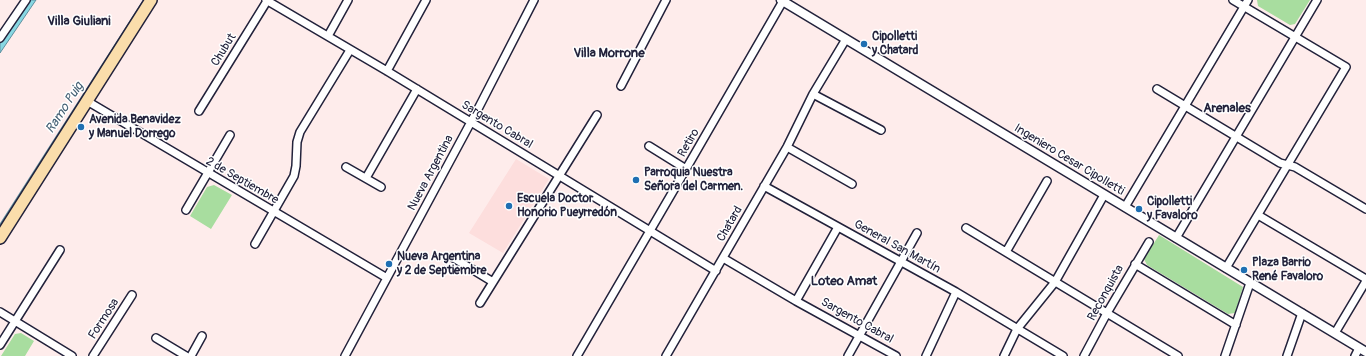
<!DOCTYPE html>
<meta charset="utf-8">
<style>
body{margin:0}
canvas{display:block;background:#feeceb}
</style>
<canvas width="1366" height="356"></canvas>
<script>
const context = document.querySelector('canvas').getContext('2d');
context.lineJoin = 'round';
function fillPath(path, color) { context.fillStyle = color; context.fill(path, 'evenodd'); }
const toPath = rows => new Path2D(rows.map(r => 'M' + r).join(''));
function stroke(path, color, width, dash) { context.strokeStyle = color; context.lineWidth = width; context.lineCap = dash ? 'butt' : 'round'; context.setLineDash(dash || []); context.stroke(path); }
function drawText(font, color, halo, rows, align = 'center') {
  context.font = font + ' Pangolin,sans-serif'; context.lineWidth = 3; context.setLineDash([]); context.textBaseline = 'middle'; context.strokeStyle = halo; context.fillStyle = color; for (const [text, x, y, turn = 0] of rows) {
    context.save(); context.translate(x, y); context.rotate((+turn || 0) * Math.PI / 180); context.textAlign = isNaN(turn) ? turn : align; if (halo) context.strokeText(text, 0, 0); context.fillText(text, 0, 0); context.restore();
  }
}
const built = toPath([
 [516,159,549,179,503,253,469,233]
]);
const green = toPath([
 [1257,0,1310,0,1295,24,1290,25,1258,6],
 [214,185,232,195,211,229,190,216,207,187],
 [1159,235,1243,287,1235,313,1228,314,1147,265,1144,259],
 [21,333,34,341,25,356,1,356,15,334]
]);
const water = toPath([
 [30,0,36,0,0,53,0,44,30,0]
]);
const stream = toPath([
 [0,225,144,0]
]);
const minor = toPath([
 [266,0,387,71,716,271],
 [328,36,348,0],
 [0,38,26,0],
 [387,71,426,0],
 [621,86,666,0],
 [1157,89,1280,163,1295,167,1366,209],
 [813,94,881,130],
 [87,101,387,278],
 [199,111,267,1],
 [649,146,686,169],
 [787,147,852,184],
 [346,167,381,187],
 [366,178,417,89],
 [764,186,956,292,1063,356],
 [1125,207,1248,0],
 [186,210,230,135],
 [1258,215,1366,279],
 [966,228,1178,356],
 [1176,238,1317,0],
 [255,244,294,176,296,166,297,142,300,132,350,50],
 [1006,252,1047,181],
 [452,257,493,282],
 [723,258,796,301,896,356],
 [1135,264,1236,325],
 [1226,268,1346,67,1233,0],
 [796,301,838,227],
 [480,303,597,115],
 [0,312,72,356],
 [1335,333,1366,281],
 [156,338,186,356],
 [0,345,60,250],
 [93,356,132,295],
 [191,356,202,336],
 [345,356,479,107,534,0],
 [577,356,686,169,783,1],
 [666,356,787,147,813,94,846,39],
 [848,356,917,233],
 [926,356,956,292],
 [1004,356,1017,329,1055,282,1104,195],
 [1084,356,1107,313,1149,242],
 [1225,356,1250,283],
 [1287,356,1302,313],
 [1355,356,1359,348]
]);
const tertiary = toPath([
 [781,0,1366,352]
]);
const primary = toPath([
 [0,238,151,0]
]);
const markers = [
 [864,44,4,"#1f6fb2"],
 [81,127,4,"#1f6fb2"],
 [636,180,4,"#1f6fb2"],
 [509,206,4,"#1f6fb2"],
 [1139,209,4,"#1f6fb2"],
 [389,264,4,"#1f6fb2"],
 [1244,270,4,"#1f6fb2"]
];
const poiNames = [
 ["Cipolletti",872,37],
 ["y Chatard",872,51],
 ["Avenida Benavidez",89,120],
 ["y Manuel Dorrego",89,134],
 ["Parroquia Nuestra",644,173],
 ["Señora del Carmen.",644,187],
 ["Escuela Doctor",517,199],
 ["Honorio Pueyrredón",517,213],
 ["Cipolletti",1147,202],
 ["y Favaloro",1147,216],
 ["Nueva Argentina",397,257],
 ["y 2 de Septiembre",397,271],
 ["Plaza Barrio",1252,263],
 ["René Favaloro",1252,277]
];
const streetNames = [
 ["Chubut",224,50,-58],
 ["Sargento Cabral",497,125,31],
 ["Retiro",689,143,-60],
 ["Ingeniero Cesar Cipolletti",1069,160,31],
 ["Nueva Argentina",431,173,-62],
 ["2 de Septiembre",242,181,30],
 ["Chatard",730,224,-60],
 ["General San Martín",897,247,29],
 ["Reconquista",1106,293,-61],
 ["Formosa",104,319,-57],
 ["Sargento Cabral",857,321,29]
];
const neighbourhoodNames = [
 ["Villa Giuliani",79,22],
 ["Villa Morrone",609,54],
 ["Arenales",1227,109],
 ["Loteo Amat",844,282]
];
const waterNames = [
 ["Ramo Puig",65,108,-57]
];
fillPath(built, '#fddedd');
fillPath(green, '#a8dd9f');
fillPath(water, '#87d7e2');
stroke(water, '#5f8f9f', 1);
stroke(stream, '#5f8f9f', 2);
stroke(minor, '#22223b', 10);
stroke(tertiary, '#22223b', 11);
stroke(primary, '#22223b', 14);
stroke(minor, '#fff', 7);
stroke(tertiary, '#fff', 8);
stroke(primary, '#faddab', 11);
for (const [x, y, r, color] of markers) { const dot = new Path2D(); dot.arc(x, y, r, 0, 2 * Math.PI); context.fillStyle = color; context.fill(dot); stroke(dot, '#fff', 1.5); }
drawText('bold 12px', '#22223b', '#fff', poiNames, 'left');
drawText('12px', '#22223b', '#fff', streetNames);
drawText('bold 13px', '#22223b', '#fff', neighbourhoodNames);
drawText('italic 13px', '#456175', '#fff', waterNames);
</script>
